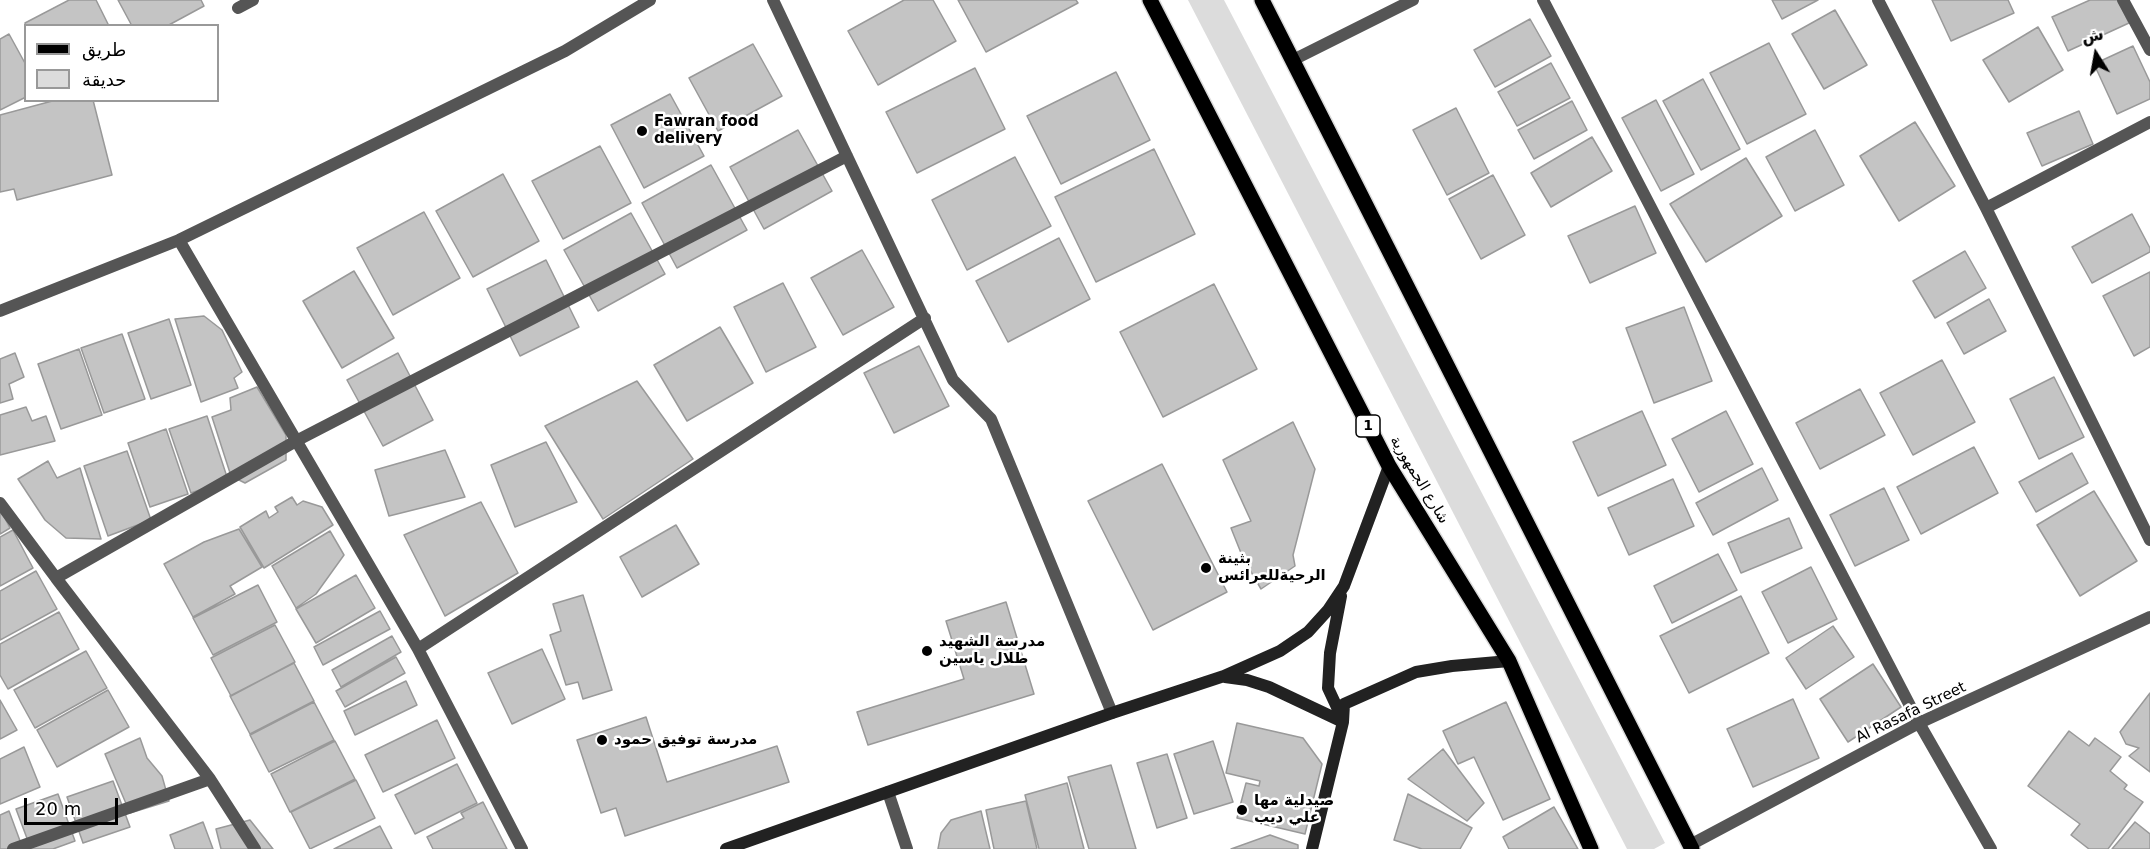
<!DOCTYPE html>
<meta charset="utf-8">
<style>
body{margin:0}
#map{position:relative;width:2150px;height:849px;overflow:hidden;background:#fff;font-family:"DejaVu Sans",Cairo,sans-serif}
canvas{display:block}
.legend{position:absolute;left:24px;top:24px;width:195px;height:78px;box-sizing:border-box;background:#fff;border:2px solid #999;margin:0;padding:8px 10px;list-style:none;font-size:18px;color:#000}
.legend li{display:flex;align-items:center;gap:12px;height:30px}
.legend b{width:30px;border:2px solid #999}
.north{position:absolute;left:2066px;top:24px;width:60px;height:60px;-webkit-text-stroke:4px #fff;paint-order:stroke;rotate:349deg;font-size:16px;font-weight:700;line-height:24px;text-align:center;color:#000}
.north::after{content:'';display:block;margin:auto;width:21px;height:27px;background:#000;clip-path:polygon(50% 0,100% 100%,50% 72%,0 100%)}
.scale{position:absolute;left:24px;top:798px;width:94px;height:27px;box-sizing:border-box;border:3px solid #000;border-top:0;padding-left:8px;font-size:18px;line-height:21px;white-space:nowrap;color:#000;-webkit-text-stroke:4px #fff;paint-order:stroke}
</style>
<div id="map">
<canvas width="2150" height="849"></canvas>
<ul class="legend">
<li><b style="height:8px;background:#000"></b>طريق</li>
<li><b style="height:16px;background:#dcdcdc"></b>حديقة</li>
</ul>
<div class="north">ش</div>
<div class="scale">20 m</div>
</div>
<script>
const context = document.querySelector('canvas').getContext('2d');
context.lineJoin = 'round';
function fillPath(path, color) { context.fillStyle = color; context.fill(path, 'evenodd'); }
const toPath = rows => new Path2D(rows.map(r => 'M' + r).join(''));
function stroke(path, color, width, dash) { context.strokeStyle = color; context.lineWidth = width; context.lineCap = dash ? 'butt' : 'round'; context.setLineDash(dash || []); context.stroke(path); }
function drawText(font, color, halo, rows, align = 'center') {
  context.font = font + ' "DejaVu Sans",Cairo,sans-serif'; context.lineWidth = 5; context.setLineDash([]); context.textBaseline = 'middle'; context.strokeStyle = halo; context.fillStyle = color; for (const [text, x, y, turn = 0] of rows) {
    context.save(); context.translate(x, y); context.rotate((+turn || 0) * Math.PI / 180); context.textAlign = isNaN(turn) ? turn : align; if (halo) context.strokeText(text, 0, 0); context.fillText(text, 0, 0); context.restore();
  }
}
const green = toPath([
 [1188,0,1224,0,1665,843,1654,849,1627,849]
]);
const building = toPath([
 [69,0,96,0,109,26,26,26,25,23,69,0],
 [118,0,201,0,204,6,167,26,132,26,118,0],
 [904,0,933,0,956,41,878,85,848,31,904,0],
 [958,0,1076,0,1078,3,986,52,958,0],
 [1772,0,1818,0,1782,19,1772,0],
 [1932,0,2008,0,2014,13,1951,41,1932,0],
 [2090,0,2118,0,2129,23,2068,51,2052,17,2090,0],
 [1835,10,1867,65,1824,89,1792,34,1835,10],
 [1530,19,1551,56,1495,87,1474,50,1530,19],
 [2038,27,2063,70,2009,102,1983,60,2038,27],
 [9,34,26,65,26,97,0,110,0,39,9,34],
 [1769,43,1806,114,1747,144,1710,73,1769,43],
 [753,44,782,96,718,131,689,78,753,44],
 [2133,46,2150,82,2150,99,2117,114,2094,64,2133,46],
 [1551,63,1570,98,1517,126,1498,92,1551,63],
 [975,68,1005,129,917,173,886,112,975,68],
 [1116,72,1150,140,1061,184,1027,116,1116,72],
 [1703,79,1740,149,1701,170,1663,101,1703,79],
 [670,94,704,156,644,188,611,125,670,94],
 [56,100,93,100,112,175,17,200,14,189,0,192,0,115,56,100],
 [1656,100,1694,174,1661,191,1622,118,1656,100],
 [1572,101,1587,130,1534,159,1518,130,1572,101],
 [1456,108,1489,173,1447,195,1413,130,1456,108],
 [2079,111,2093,144,2042,166,2027,133,2079,111],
 [1915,122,1955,186,1899,221,1860,156,1915,122],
 [798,130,832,191,764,229,730,167,798,130],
 [1815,130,1844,185,1795,211,1766,157,1815,130],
 [1592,137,1612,171,1551,207,1531,173,1592,137],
 [600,146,631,203,563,239,532,181,600,146],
 [1154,149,1195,234,1096,282,1055,197,1154,149],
 [1015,157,1051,226,967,270,932,200,1015,157],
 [1746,158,1782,216,1706,262,1670,204,1746,158],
 [711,165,747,230,677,268,642,203,711,165],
 [503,174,539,241,473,277,436,211,503,174],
 [1493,175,1525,235,1481,259,1449,199,1493,175],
 [1635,206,1656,253,1590,283,1568,236,1635,206],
 [424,212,460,278,393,315,357,248,424,212],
 [631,213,665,274,598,311,564,250,631,213],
 [2132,214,2150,248,2150,252,2092,283,2072,247,2132,214],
 [1059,238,1090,299,1008,342,976,281,1059,238],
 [862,250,894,307,843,335,811,278,862,250],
 [1965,251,1986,288,1935,318,1913,281,1965,251],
 [546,260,579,327,520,356,487,289,546,260],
 [354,271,394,338,342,368,303,301,354,271],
 [2150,272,2150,347,2134,356,2103,296,2150,272],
 [783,283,816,347,766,372,734,307,783,283],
 [1214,284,1257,369,1163,417,1120,332,1214,284],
 [1989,299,2006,331,1964,354,1947,323,1989,299],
 [1684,307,1712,381,1654,403,1626,328,1684,307],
 [204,316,222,330,242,372,234,378,238,388,201,402,175,319,204,316],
 [169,319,191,385,151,399,128,333,169,319],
 [720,327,753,383,687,421,654,365,720,327],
 [122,334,145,399,104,413,81,348,122,334],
 [919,346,949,406,894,433,864,373,919,346],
 [79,349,102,415,61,429,38,364,79,349],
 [15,353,24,377,9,384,13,399,0,403,0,359,15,353],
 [398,353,433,420,383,446,347,380,398,353],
 [1942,360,1975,422,1913,455,1880,393,1942,360],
 [2054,377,2084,437,2039,459,2010,399,2054,377],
 [637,381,693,459,603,519,545,426,637,381],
 [257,387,286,435,286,460,245,483,231,476,212,417,231,410,230,398,257,387],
 [1860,389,1885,435,1820,469,1796,423,1860,389],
 [26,407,32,421,46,416,55,441,0,455,0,415,26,407],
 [1642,411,1666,465,1598,496,1573,442,1642,411],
 [1726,411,1753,464,1699,492,1672,439,1726,411],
 [207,416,228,480,191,493,169,429,207,416],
 [1293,422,1315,469,1293,555,1295,566,1261,589,1243,558,1231,528,1251,521,1223,460,1293,422],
 [166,429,188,494,150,507,128,443,166,429],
 [546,442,577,502,515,527,491,465,546,442],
 [1974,447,1998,493,1921,534,1897,487,1974,447],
 [445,450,465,497,389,516,375,470,445,450],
 [127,451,151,520,108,536,84,466,127,451],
 [2072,453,2088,483,2036,512,2019,482,2072,453],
 [48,461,57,478,80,468,101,539,66,538,45,520,18,479,48,461],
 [1162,464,1227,592,1153,630,1088,501,1162,464],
 [1762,468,1778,500,1713,535,1696,503,1762,468],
 [1673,479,1694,526,1629,555,1608,508,1673,479],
 [1884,488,1909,540,1855,566,1830,515,1884,488],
 [2094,491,2137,561,2080,596,2037,525,2094,491],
 [292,497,297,505,303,501,322,507,333,525,264,568,240,527,266,511,269,518,278,512,275,507,292,497],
 [481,502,518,573,445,616,404,535,481,502],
 [0,509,10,528,0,534,0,509],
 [1789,518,1802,548,1741,573,1728,543,1789,518],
 [676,525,699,564,642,597,620,557,676,525],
 [239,529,262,567,230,586,235,594,193,617,164,564,204,542,239,529],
 [13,530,33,568,0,586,0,537,13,530],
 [330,531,344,555,316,594,296,608,272,566,330,531],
 [1718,554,1737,590,1672,623,1654,586,1718,554],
 [1811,567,1837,619,1788,643,1762,592,1811,567],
 [36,571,57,609,0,640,0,591,36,571],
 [356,575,375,608,316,643,296,609,356,575],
 [258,585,277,622,213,655,193,618,258,585],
 [583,595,612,690,583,699,578,682,566,685,550,635,561,631,553,604,583,595],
 [1741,596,1769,653,1689,693,1660,636,1741,596],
 [1006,602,1034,694,868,745,857,712,964,679,946,621,1006,602],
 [380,611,390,629,323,665,314,647,380,611],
 [59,612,79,649,8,689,0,675,0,644,59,612],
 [275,625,295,662,231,696,211,658,275,625],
 [1833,626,1854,657,1806,689,1786,658,1833,626],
 [392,636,401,652,341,687,332,670,392,636],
 [542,649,565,699,512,724,488,673,542,649],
 [86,651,107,688,35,728,14,690,86,651],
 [396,657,405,673,345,707,336,691,396,657],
 [294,663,314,701,250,734,230,696,294,663],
 [1873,664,1901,707,1848,742,1820,699,1873,664],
 [406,681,417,705,355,735,344,711,406,681],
 [108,690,129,727,57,767,37,730,108,690],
 [2150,693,2150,772,2129,756,2139,748,2126,744,2120,732,2150,693],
 [1793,699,1819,758,1753,787,1727,729,1793,699],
 [0,700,17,730,0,739,0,700],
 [314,702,334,740,269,772,250,735,314,702],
 [1506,702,1550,799,1503,820,1474,757,1458,764,1443,731,1506,702],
 [646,717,667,782,777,746,789,782,625,836,616,808,601,813,577,740,646,717],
 [437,720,455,758,383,792,365,755,437,720],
 [1237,723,1303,738,1322,764,1305,834,1237,818,1246,783,1259,786,1260,781,1226,773,1237,723],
 [2069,731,2089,746,2095,738,2121,757,2110,771,2127,785,2124,789,2143,802,2108,849,2089,849,2071,835,2080,824,2028,786,2069,731],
 [140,738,147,758,162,776,169,801,130,813,105,754,140,738],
 [335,741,355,779,290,812,271,774,335,741],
 [1213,741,1233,802,1194,814,1174,754,1213,741],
 [24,747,40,787,0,804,0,759,24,747],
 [1443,749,1484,803,1467,821,1408,779,1443,749],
 [1167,754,1187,818,1157,828,1137,763,1167,754],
 [457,764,477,803,415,834,395,795,457,764],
 [1111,765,1136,849,1089,849,1068,777,1111,765],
 [356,780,375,818,310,849,291,812,356,780],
 [113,781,130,827,83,843,67,797,113,781],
 [1067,783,1084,849,1039,849,1025,795,1067,783],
 [58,794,75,841,53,849,31,849,16,809,58,794],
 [1408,794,1472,828,1460,849,1422,849,1394,840,1408,794],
 [1026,801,1037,849,994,849,986,810,1026,801],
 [483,802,507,849,433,849,427,837,464,818,461,813,483,802],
 [1554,807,1578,849,1509,849,1503,837,1554,807],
 [9,811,23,849,0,849,0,815,9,811],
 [981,811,990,849,938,849,941,833,951,820,981,811],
 [250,820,273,849,221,849,216,829,250,820],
 [203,822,213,849,175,849,170,835,203,822],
 [2135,822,2150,834,2150,849,2112,849,2135,822],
 [380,826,392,849,334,849,380,826],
 [1270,835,1298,845,1298,849,1231,849,1270,835]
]);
const street = toPath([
 [773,0,953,380,991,419,1112,713],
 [1543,0,1919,723,1991,849],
 [1878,0,1986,208,2150,540],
 [2123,0,2150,50],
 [238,8,253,0],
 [1293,60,1413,0],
 [1986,208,2150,122],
 [179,240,418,649,522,849],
 [0,311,179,240,565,51,650,0],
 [0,503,56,578,296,441,847,156],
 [56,578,210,779,255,849],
 [418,649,925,318],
 [888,792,907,849],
 [1690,845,1919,723,2150,617],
 [13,849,210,779]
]);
const secondary = toPath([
 [1341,596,1330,653,1328,688,1342,718],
 [1225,677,1247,680,1269,687,1343,722],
 [726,849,1112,713,1224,676,1280,651,1308,632,1328,610,1344,586,1389,466],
 [1312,849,1343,722,1344,704,1416,672,1452,666,1509,661]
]);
const primary = toPath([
 [1150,0,1389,466,1509,661,1591,849],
 [1262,0,1692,849]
]);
const markers = [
 [642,131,6,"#000"],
 [1206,568,6,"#000"],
 [927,651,6,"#000"],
 [602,740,6,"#000"],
 [1242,810,6,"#000"]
];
const shields = [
 [1368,426,24]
];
const shieldNames = [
 ["1",1368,426]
];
const poiNames = [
 ["Fawran food",654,122],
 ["delivery",654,139],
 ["بثينة",1218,559],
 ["الرحيةللعرائس",1218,576],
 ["مدرسة الشهيد",939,642],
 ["طلال ياسين",939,659],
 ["مدرسة توفيق حمود",614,740],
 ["صيدلية مها",1254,801],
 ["علي ديب",1254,818]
];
const streetNames = [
 ["شارع الجمهورية",1419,480,59],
 ["Al Rasafa Street",1911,713,-26]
];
fillPath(green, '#dcdcdc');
fillPath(building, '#c4c4c4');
stroke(building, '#999', 1.5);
stroke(primary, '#dbdbdb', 18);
stroke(street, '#555', 12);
stroke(secondary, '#222', 12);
stroke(primary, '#000', 15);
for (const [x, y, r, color] of markers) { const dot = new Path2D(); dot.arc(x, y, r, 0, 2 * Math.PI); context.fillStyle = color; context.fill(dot); stroke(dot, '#fff', 2); }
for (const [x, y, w] of shields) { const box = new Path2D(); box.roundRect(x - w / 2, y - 11, w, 22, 4.5); context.fillStyle = '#fff'; context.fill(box); stroke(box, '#000', 1.5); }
drawText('bold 14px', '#000', null, shieldNames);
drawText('bold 15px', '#000', '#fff', poiNames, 'left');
drawText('15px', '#000', '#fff', streetNames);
</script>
